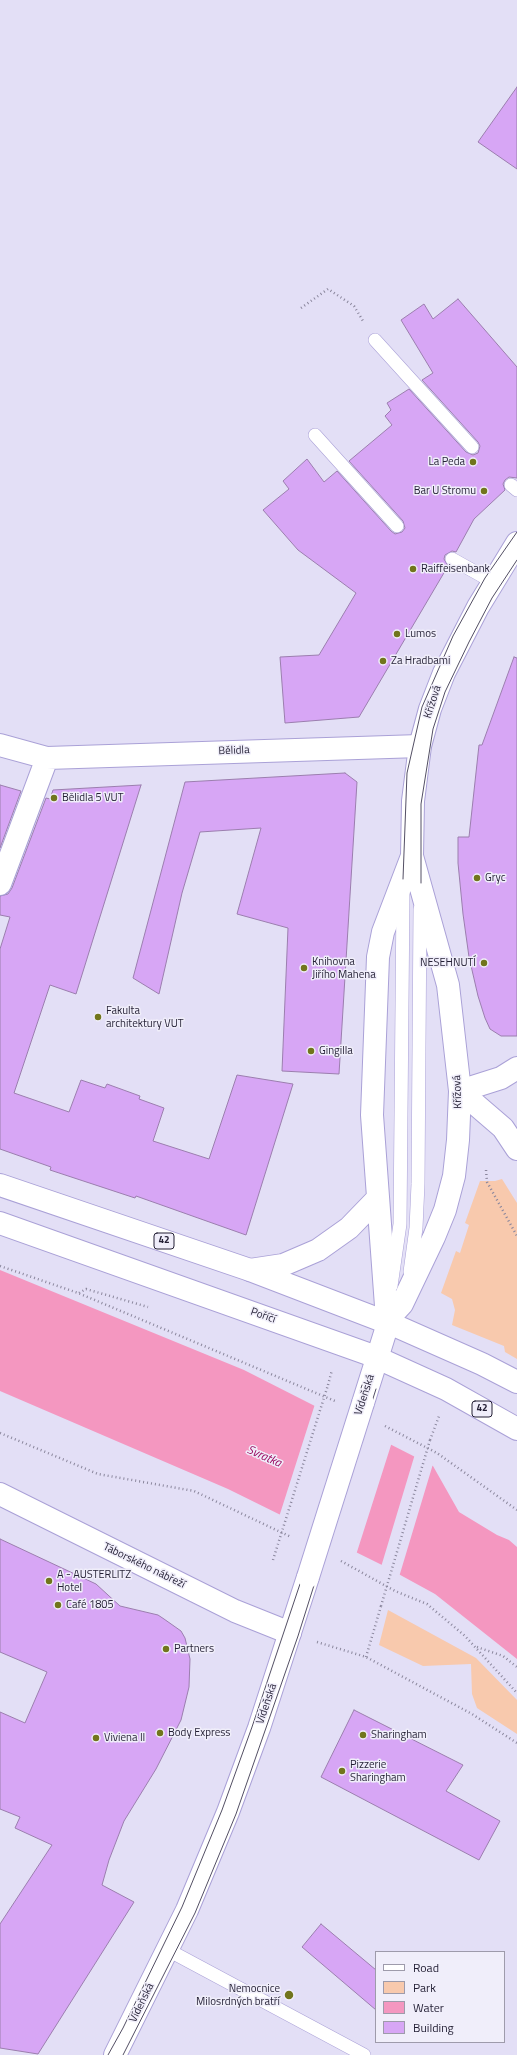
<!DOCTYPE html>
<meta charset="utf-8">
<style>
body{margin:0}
#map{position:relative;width:517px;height:2055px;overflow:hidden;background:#e3dff6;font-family:"Titillium Web",sans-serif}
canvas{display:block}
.legend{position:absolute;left:375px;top:1951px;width:130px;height:92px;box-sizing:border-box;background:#f0eefa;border:1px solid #9e9bab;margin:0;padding:5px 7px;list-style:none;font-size:12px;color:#231f34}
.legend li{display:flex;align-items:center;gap:8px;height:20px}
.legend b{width:20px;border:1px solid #9e9bab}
</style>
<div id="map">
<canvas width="517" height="2055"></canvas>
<ul class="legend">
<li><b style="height:5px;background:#fff"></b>Road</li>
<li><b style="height:11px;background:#f8c9ad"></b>Park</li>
<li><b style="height:11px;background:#f497c0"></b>Water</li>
<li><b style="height:11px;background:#d7a6f5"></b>Building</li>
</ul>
</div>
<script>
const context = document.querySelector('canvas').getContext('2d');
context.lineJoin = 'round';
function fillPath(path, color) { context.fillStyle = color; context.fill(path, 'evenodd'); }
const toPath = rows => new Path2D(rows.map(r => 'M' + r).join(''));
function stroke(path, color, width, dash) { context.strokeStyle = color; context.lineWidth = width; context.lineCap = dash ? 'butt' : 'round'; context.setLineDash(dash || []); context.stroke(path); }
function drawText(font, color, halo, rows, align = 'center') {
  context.font = font + ' "Titillium Web",sans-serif'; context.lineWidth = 3; context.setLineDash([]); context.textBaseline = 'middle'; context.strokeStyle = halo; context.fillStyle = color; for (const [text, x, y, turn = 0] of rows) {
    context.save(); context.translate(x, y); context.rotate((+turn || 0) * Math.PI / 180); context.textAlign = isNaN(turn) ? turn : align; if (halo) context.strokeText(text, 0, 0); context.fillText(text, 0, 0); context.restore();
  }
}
const green = toPath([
 [502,1179,517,1203,517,1359,505,1352,504,1346,452,1325,455,1310,452,1299,441,1293,456,1251,460,1253,469,1225,465,1223,480,1181,495,1181],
 [388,1610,476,1658,517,1700,517,1734,477,1708,472,1694,471,1664,423,1666,379,1645]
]);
const water = toPath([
 [0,1270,244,1370,433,1466,459,1512,497,1535,509,1540,517,1547,517,1659,435,1594,382,1565,228,1489,0,1391]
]);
const pier = toPath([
 [315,1404,392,1442,356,1555,279,1517],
 [415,1454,433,1464,399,1577,381,1567]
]);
const building = toPath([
 [517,87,517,169,478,142,517,87],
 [458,299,517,367,517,478,509,477,505,480,503,484,505,490,474,519,456,552,452,551,445,555,444,559,448,566,359,717,285,723,280,657,319,655,356,593,298,550,263,510,289,489,283,481,307,459,324,482,337,471,391,531,395,534,402,532,405,528,403,521,349,461,392,425,385,416,391,410,387,403,409,389,466,452,473,455,478,453,480,446,478,442,422,380,433,373,401,320,424,304,433,319,458,299],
 [514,657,517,658,517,1036,501,1036,490,1029,485,1018,478,996,469,957,463,914,458,863,458,837,469,837,479,745,482,745,514,657],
 [345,773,357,782,339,1074,282,1071,288,928,237,914,261,828,200,832,182,893,159,994,133,978,185,782,345,773],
 [0,785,21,791,0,848,0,785],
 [141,785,76,994,50,985,14,1093,69,1112,81,1080,105,1088,107,1084,140,1096,139,1099,164,1108,153,1141,209,1159,237,1075,293,1084,246,1235,136,1196,135,1198,50,1170,51,1167,0,1149,0,949,10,917,0,915,0,896,8,894,12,888,46,798,50,799,53,790,141,785],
 [0,1539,96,1584,120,1606,158,1615,164,1619,181,1631,185,1638,190,1659,189,1687,181,1720,156,1769,124,1821,109,1860,102,1885,134,1902,38,2054,0,2048,0,1924,52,1845,15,1828,20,1817,0,1809,0,1712,25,1723,47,1672,0,1652,0,1539],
 [354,1710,463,1765,446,1791,500,1821,479,1860,321,1777,354,1710],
 [321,1924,376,1970,376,2010,302,1947,321,1924]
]);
const path = toPath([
 [301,308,328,289,354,306,363,321],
 [486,1170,487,1182,517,1236],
 [0,1266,78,1293,335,1401],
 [79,1293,86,1289,148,1307],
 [328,1385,332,1370],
 [385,1426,437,1453,517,1510],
 [0,1433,98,1474,194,1491,291,1537],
 [430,1440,439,1416],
 [341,1561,395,1591,427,1604,465,1636,517,1693],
 [317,1642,366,1657,472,1714,517,1743],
 [477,1647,503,1656,517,1667],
 [366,1657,381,1606]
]);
const lane = toPath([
 [375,340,472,447],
 [315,435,397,526],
 [511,485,517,490],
 [452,559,493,582],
 [410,1272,416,1228,418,1184,420,909],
 [391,1286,400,1224,403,894],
 [168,1950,364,2055]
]);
const street = toPath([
 [0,745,47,758,420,746],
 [0,884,47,758],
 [460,1091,503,1128,517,1149],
 [460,1091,501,1078,517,1068],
 [0,1494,235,1611,290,1633]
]);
const secondary = toPath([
 [250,1270,283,1265,318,1250,349,1228,378,1198],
 [390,1317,386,1306,372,1115,378,957,383,932,412,856],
 [363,1403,390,1317,402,1304,434,1237,445,1210,454,1176,458,1140,460,1091,448,985,412,856,413,801,420,746,430,709,444,673,478,607,517,543],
 [115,2055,187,1910,228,1812,259,1728,308,1577]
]);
const primary = toPath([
 [0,1185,250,1270,396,1326,482,1364,517,1382],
 [0,1223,371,1355,446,1389,517,1429]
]);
const tram = toPath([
 [403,879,407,773,422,707,453,636,485,578,517,532],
 [421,883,421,804,433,729,445,692,469,642,492,598,517,560],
 [108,2055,123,2028,182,1907,222,1810,252,1727,303,1575,362,1385],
 [123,2055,195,1913,236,1814,298,1636,376,1389]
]);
const pathBridge = toPath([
 [273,1560,328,1385],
 [381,1606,430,1440]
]);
const secondaryBridge = toPath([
 [308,1577,363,1403]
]);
const markers = [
 [473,462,4,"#71751c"],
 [484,491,4,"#71751c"],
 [413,569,4,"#71751c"],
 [397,634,4,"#71751c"],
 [383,661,4,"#71751c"],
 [54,798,4,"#71751c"],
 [477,878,4,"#71751c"],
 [484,963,4,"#71751c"],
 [304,968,4,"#71751c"],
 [98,1017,4,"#71751c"],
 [311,1051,4,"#71751c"],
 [49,1581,4,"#71751c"],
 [58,1605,4,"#71751c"],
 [166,1649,4,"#71751c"],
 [160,1733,4,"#71751c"],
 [363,1735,4,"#71751c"],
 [96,1738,4,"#71751c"],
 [342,1771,4,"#71751c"],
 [289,1995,5,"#71751c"]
];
const shields = [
 [164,1241,20],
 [482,1409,20]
];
const shieldNames = [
 ["42",164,1241],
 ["42",482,1409]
];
const poiNames = [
 ["La Peda",465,462,"right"],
 ["Bar U Stromu",476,491,"right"],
 ["Raiffeisenbank",421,569],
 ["Lumos",405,634],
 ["Za Hradbami",391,661],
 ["Bělidla 5 VUT",62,798],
 ["Gryc",485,878],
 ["Knihovna",312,962],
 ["Jiřího Mahena",312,975],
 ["NESEHNUTÍ",476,963,"right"],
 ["Fakulta",106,1011],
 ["architektury VUT",106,1024],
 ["Gingilla",319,1051],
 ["A - AUSTERLITZ",57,1575],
 ["Hotel",57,1588],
 ["Café 1805",66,1605],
 ["Partners",174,1649],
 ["Body Express",168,1733],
 ["Sharingham",371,1735],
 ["Viviena II",104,1738],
 ["Pizzerie",350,1765],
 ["Sharingham",350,1778],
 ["Nemocnice",280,1989,"right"],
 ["Milosrdných bratří",280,2002,"right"]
];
const streetNames = [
 ["Křížová",433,702,-72],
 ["Bělidla",234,751,-2],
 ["Křížová",458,1092,-92],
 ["Poříčí",263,1316,19],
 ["Vídeňská",365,1395,-72],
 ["Táborského nábřeží",144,1566,26],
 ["Vídeňská",267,1704,-71],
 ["Vídeňská",142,2003,-64]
];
const waterNames = [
 ["Svratka",264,1457,24]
];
fillPath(green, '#f8c9ad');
fillPath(water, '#f497c0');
fillPath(pier, '#e3dff6');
fillPath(building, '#d7a6f5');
stroke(building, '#9b7eae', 1);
stroke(lane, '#aaa1d7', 14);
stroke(street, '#aaa1d7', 24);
stroke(secondary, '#aaa1d7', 24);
stroke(primary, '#aaa1d7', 24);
stroke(path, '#8b879d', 2.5, [1, 3]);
stroke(lane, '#fff', 13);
stroke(street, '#fff', 22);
stroke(secondary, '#fff', 22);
stroke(primary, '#fff', 22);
stroke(tram, '#534f64', 1);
stroke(secondaryBridge, '#aaa1d7', 24, []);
stroke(pathBridge, '#8b879d', 2.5, [1, 3]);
stroke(secondaryBridge, '#fff', 22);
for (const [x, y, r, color] of markers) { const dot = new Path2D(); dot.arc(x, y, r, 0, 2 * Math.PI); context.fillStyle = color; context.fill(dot); stroke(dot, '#f0eefa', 1.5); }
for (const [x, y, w] of shields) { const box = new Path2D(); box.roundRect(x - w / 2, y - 8, w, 16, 3); context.fillStyle = '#f0eefa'; context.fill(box); stroke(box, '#231f34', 1); }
drawText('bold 10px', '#231f34', null, shieldNames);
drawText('11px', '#231f34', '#f0eefa', poiNames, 'left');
drawText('11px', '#231f34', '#f0eefa', streetNames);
drawText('italic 12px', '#990960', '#f0eefa', waterNames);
</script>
